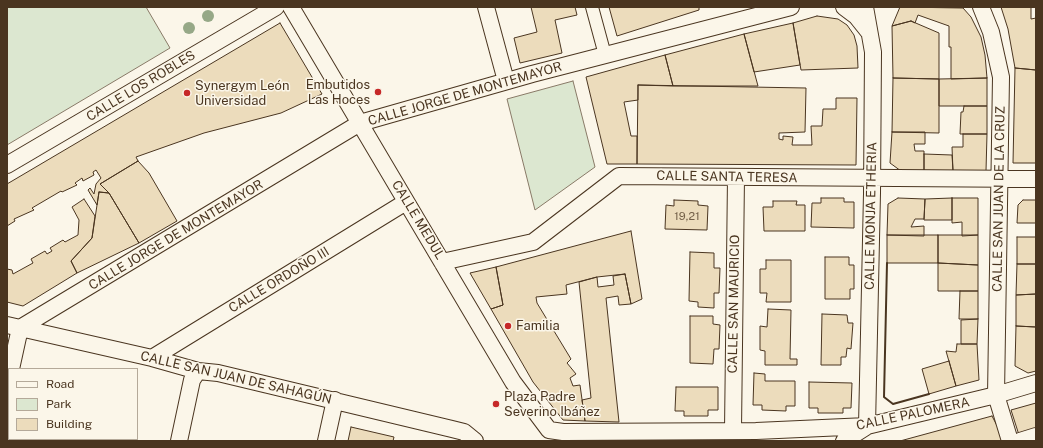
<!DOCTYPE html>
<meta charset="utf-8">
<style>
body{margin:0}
#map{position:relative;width:1043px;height:448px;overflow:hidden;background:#fbf6e9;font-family:"Public Sans",sans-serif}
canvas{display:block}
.frame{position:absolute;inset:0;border:8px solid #4a3520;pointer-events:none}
.legend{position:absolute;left:8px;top:368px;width:130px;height:72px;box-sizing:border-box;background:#fbf6e9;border:1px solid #b4a999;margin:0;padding:5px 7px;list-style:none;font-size:12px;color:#4a3520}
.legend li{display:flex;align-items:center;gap:8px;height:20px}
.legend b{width:20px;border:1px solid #b4a999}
</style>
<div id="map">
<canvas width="1043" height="448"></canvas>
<div class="frame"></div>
<ul class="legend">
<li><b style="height:5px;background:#fbf6e9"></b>Road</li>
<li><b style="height:11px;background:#dce7d0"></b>Park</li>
<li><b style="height:11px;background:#ecdcbc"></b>Building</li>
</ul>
</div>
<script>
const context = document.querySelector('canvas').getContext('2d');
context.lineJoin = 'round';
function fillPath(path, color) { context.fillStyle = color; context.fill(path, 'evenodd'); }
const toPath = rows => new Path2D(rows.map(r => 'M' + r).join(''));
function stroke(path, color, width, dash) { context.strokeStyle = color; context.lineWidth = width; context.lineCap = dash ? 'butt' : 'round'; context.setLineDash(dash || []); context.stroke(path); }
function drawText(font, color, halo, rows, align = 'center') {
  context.font = font + ' "Public Sans",sans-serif'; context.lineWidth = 3; context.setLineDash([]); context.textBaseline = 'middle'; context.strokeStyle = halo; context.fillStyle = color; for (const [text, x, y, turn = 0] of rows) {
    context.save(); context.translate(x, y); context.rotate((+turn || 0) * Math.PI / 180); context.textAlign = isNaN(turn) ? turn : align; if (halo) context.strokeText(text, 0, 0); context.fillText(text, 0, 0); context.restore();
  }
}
const green = toPath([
 [7,7,146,7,170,48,7,145,7,7],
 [573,81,595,167,535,210,507,99,573,81]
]);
const building = toPath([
 [531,7,575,7,577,15,555,20,562,53,520,63,514,38,537,32,531,7],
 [609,7,699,7,699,10,617,36,609,7],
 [900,7,963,8,971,17,981,37,985,55,987,78,951,79,951,47,949,47,949,26,918,15,915,23,911,21,892,26,900,7],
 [1001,7,1031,7,1031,19,1036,18,1036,70,1015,68,1008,29,1001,7],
 [817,16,838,19,847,25,854,35,857,46,858,68,801,70,793,23,817,16],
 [911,21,939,33,939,79,893,78,892,26,911,21],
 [280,23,322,94,281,113,204,133,136,157,138,161,100,184,109,193,99,192,97,205,88,190,90,188,94,194,96,184,101,178,96,170,93,172,94,175,83,181,82,178,75,183,77,185,62,192,61,191,32,208,34,210,14,219,15,221,7,226,7,184,280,23],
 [793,23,800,65,754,72,744,34,793,23],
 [744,34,758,86,673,86,665,55,744,34],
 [665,55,673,86,638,85,638,100,624,102,631,136,637,136,637,164,607,164,586,77,665,55],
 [1015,68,1036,70,1036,163,1013,163,1015,68],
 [893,78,939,79,939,133,892,132,893,78],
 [987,78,987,106,939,106,939,79,987,78],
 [638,85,806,88,805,132,779,133,779,139,783,140,783,136,793,137,792,145,812,145,811,126,822,126,823,109,836,109,836,98,857,98,856,165,637,164,638,85],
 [964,106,987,106,987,134,960,134,961,112,963,112,964,106],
 [892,132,925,132,925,144,914,144,915,151,924,151,924,171,901,171,890,163,892,132],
 [963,134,987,134,986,171,953,171,952,147,963,147,963,134],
 [924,154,952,155,953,171,924,171,924,154],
 [138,161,149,173,177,221,139,243,109,193,100,184,138,161],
 [99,192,109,193,139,243,77,273,71,261,92,238,99,192],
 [821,198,844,198,844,202,854,202,854,228,811,227,812,203,821,203,821,198],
 [898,198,925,199,924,219,915,219,911,227,924,226,924,236,887,235,888,204,898,198],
 [952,198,952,220,924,220,925,199,952,198],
 [952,198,978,198,978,235,962,236,962,222,952,223,952,198],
 [84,199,95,216,92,238,71,261,77,273,23,306,7,302,7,269,12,270,13,274,33,263,31,259,45,251,47,254,52,251,50,248,63,240,65,242,78,235,79,220,72,207,84,199],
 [674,200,698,201,698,205,708,206,707,230,665,229,666,205,674,206,674,200],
 [1023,200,1036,200,1036,223,1017,223,1018,205,1023,200],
 [773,201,797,201,796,205,805,205,805,231,764,231,763,207,773,207,773,201],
 [631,231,642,299,631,304,625,274,597,277,566,285,567,294,536,297,537,303,571,359,567,363,576,374,570,378,573,386,580,385,585,421,563,420,533,382,491,309,503,305,496,267,631,231],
 [887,235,938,235,938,263,887,263,887,235],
 [938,235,978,235,978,265,938,263,938,235],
 [1017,237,1036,237,1036,264,1017,264,1017,237],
 [690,252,714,253,714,268,720,268,719,293,714,293,714,308,698,307,698,302,689,301,690,252],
 [825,257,849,257,849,265,854,265,854,289,850,289,850,299,825,299,825,257],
 [766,260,791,260,791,302,766,302,767,293,760,293,760,269,766,269,766,260],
 [938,263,978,265,978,291,938,291,938,263],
 [1017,264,1036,264,1036,294,1016,295,1017,264],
 [496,267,503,305,491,309,470,273,496,267],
 [625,274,631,304,619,305,618,296,606,298,619,422,585,421,582,400,591,398,579,282,597,277,598,287,614,285,613,276,625,274],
 [960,291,978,291,978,319,959,319,960,291],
 [1036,294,1036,327,1016,326,1016,295,1036,294],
 [768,309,791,310,790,359,797,359,797,365,765,365,765,351,760,350,760,326,767,327,768,309],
 [822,314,847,315,848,323,853,323,851,349,847,348,846,357,841,357,841,365,821,365,822,314],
 [690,316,713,316,713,324,720,325,719,349,714,349,713,364,690,363,690,316],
 [978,319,977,344,961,344,961,320,978,319],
 [1016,326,1036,327,1036,371,1028,373,1015,366,1016,326],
 [957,344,977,344,979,380,956,386,946,351,956,352,957,344],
 [949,361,956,386,929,394,922,369,949,361],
 [754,373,765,374,765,381,795,381,795,406,786,406,786,411,762,410,762,405,753,405,754,373],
 [809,382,852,383,851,408,843,408,843,413,818,413,818,408,809,408,809,382],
 [676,387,718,387,718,410,708,410,708,416,684,416,684,411,675,411,676,387],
 [1036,403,1036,431,1019,435,1011,410,1036,403],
 [992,416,1005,441,900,441,992,416],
 [351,427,394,437,393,441,348,441,351,427]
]);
const pedestrian = toPath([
 [592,7,605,55]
]);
const minor = toPath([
 [291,7,513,382,549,430,563,432,756,431,867,426,996,395,1036,383],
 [486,7,506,81],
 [844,7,856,16,868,31],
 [865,7,873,52,872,193,867,426],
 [981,7,991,32,1001,77,996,395,1010,441],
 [7,165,276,7],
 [442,262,533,242,619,176,1036,179],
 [7,325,152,358,198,371,218,373,452,429,464,432,475,441],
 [20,328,360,123,532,74,791,7],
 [152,358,406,202],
 [11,369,20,328],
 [7,386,9,377],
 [733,430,736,177],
 [179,441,192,380,198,371],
 [326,441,335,400],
 [844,441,866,427],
 [1020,441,1036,436]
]);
const wall = toPath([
 [887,263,884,397,893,404,929,394]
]);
const trees = [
 [208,16],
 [189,28]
];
const markers = [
 [378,92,4,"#c62828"],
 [187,93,4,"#c62828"],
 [508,326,4,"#c62828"],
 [496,404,4,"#c62828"]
];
const numberNames = [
 ["19,21",687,217]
];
const poiNames = [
 ["Embutidos",370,85,"right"],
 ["Las Hoces",370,100,"right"],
 ["Synergym León",195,86],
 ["Universidad",195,101],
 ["Familia",516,326],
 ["Plaza Padre",504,397],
 ["Severino Ibáñez",504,412]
];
const streetNames = [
 ["CALLE LOS ROBLES",141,86,-31],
 ["CALLE JORGE DE MONTEMAYOR",465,94,-16],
 ["CALLE SANTA TERESA",727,177,1],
 ["CALLE SAN JUAN DE LA CRUZ",999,199,-89],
 ["CALLE MONJA ETHERIA",871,216,-89],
 ["CALLE MEDUL",418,220,59],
 ["CALLE JORGE DE MONTEMAYOR",176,235,-31],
 ["CALLE ORDOÑO III",279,280,-31],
 ["CALLE SAN MAURICIO",734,304,-89],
 ["CALLE SAN JUAN DE SAHAGÚN",236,378,13],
 ["CALLE PALOMERA",913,414,-12]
];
fillPath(green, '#dce7d0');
stroke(green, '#887966', 1);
fillPath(building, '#ecdcbc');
stroke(building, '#4a3520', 1);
stroke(pedestrian, '#4a3520', 14);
stroke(minor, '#4a3520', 18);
stroke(pedestrian, '#fbf6e9', 12);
stroke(minor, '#fbf6e9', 16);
stroke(wall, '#4a3520', 2);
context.fillStyle = '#96a887';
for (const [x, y] of trees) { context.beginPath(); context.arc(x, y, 6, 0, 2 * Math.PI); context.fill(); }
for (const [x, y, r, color] of markers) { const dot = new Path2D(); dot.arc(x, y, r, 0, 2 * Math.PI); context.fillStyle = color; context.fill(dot); stroke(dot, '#fbf6e9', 1.5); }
drawText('11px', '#725f47', null, numberNames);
drawText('13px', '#4a3520', '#fbf6e9', poiNames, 'left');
drawText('13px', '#4a3520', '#fbf6e9', streetNames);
</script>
